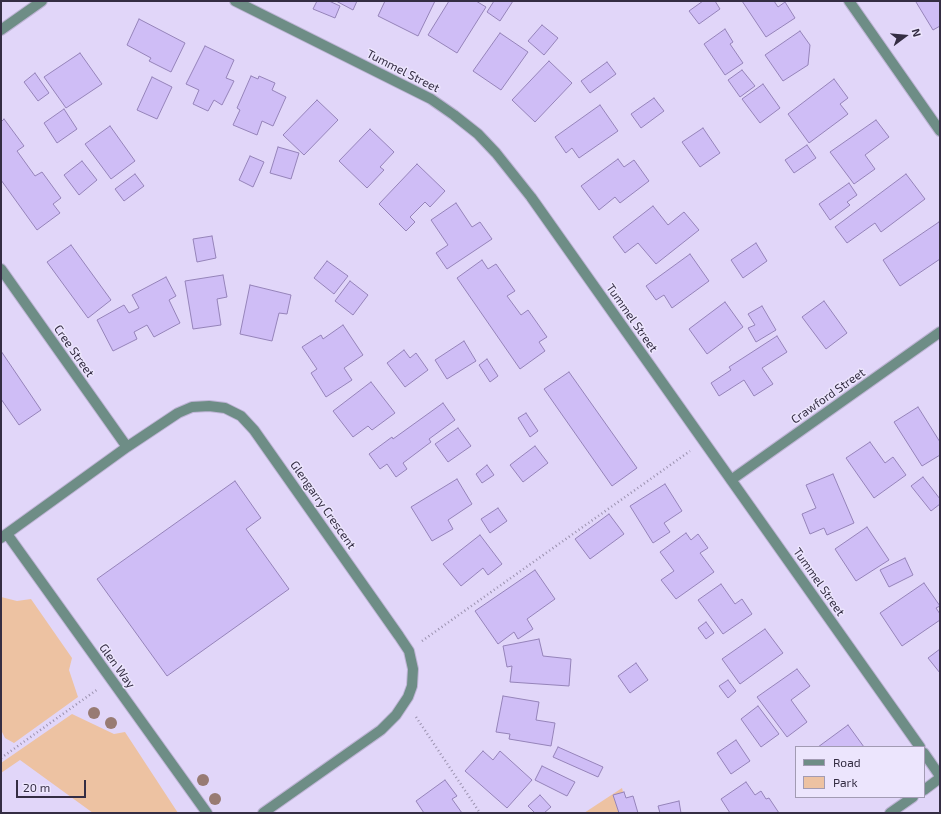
<!DOCTYPE html>
<style>
body{margin:0}
#map{position:relative;width:941px;height:814px;overflow:hidden;background:#e1d6f9;font-family:"Exo 2",sans-serif}
canvas{display:block}
.frame{position:absolute;inset:0;border:2px solid #342d43;pointer-events:none}
.legend{position:absolute;left:795px;top:746px;width:130px;height:52px;box-sizing:border-box;background:#ece5fd;border:1px solid #a29bb3;margin:0;padding:5px 7px;list-style:none;font-size:12px;color:#342d43}
.legend li{display:flex;align-items:center;gap:8px;height:20px}
.legend b{width:20px;border:1px solid #a29bb3}
.north{position:absolute;left:885px;top:16px;width:40px;height:40px;-webkit-text-stroke:3px #ece5fd;paint-order:stroke;rotate:74deg;font-size:11px;font-weight:700;line-height:16px;text-align:center;color:#342d43}
.north::after{content:'';display:block;margin:auto;width:14px;height:18px;background:#342d43;clip-path:polygon(50% 0,100% 100%,50% 72%,0 100%)}
.scale{position:absolute;left:16px;top:780px;width:70px;height:18px;box-sizing:border-box;border:2px solid #342d43;border-top:0;padding-left:5px;font-size:12px;line-height:14px;white-space:nowrap;color:#342d43;-webkit-text-stroke:3px #ece5fd;paint-order:stroke}
</style>
<div id="map">
<canvas width="941" height="814"></canvas>
<div class="frame"></div>
<ul class="legend">
<li><b style="height:5px;background:#6e8d86"></b>Road</li>
<li><b style="height:11px;background:#edc2a2"></b>Park</li>
</ul>
<div class="north">N</div>
<div class="scale">20 m</div>
</div>
<script>
const context = document.querySelector('canvas').getContext('2d');
context.lineJoin = 'round';
function fillPath(path, color) { context.fillStyle = color; context.fill(path, 'evenodd'); }
const toPath = rows => new Path2D(rows.map(r => 'M' + r).join(''));
function stroke(path, color, width, dash) { context.strokeStyle = color; context.lineWidth = width; context.lineCap = dash ? 'butt' : 'round'; context.setLineDash(dash || []); context.stroke(path); }
function drawText(font, color, halo, rows, align = 'center') {
  context.font = font + ' "Exo 2",sans-serif'; context.lineWidth = 3; context.setLineDash([]); context.textBaseline = 'middle'; context.strokeStyle = halo; context.fillStyle = color; for (const [text, x, y, turn = 0] of rows) {
    context.save(); context.translate(x, y); context.rotate((+turn || 0) * Math.PI / 180); context.textAlign = isNaN(turn) ? turn : align; if (halo) context.strokeText(text, 0, 0); context.fillText(text, 0, 0); context.restore();
  }
}
const green = toPath([
 [1,597,17,601,31,599,72,658,69,670,78,697,14,743,5,738,1,730],
 [72,714,114,734,125,732,178,813,93,813,20,760,1,773,1,763],
 [622,788,628,813,584,813]
]);
const building = toPath([
 [317,1,329,1,340,6,335,18,313,9,317,1],
 [336,1,357,1,353,10,336,1],
 [385,1,435,1,418,36,378,16,385,1],
 [449,1,476,1,486,7,457,53,428,35,449,1],
 [494,1,513,1,500,21,487,12,494,1],
 [703,1,715,1,720,9,699,24,689,11,703,1],
 [742,1,774,1,778,7,785,2,795,18,766,37,742,1],
 [917,1,940,1,940,26,933,30,916,2,917,1],
 [139,19,185,43,171,72,149,61,151,58,127,45,139,19],
 [542,25,558,38,544,55,528,41,542,25],
 [725,29,733,42,730,44,743,63,725,75,704,44,725,29],
 [800,31,810,45,808,65,783,81,765,55,800,31],
 [500,33,528,52,501,90,473,71,500,33],
 [205,46,234,60,226,78,234,81,222,105,214,100,208,111,193,104,199,90,186,84,205,46],
 [80,53,102,84,66,108,44,77,80,53],
 [549,61,572,83,535,122,512,100,549,61],
 [607,62,616,74,590,93,581,81,607,62],
 [742,70,755,86,740,97,728,80,742,70],
 [35,73,49,93,38,101,24,82,35,73],
 [251,76,258,79,259,76,275,83,272,90,286,97,273,126,262,121,257,135,233,125,240,110,237,108,251,76],
 [152,77,172,87,157,119,137,110,152,77],
 [834,79,848,98,840,104,848,114,809,143,788,114,834,79],
 [763,84,780,108,760,123,742,99,763,84],
 [654,98,664,111,641,128,631,114,654,98],
 [317,100,338,120,304,155,283,135,317,100],
 [600,105,618,131,579,158,572,148,566,153,555,137,600,105],
 [64,109,77,129,57,143,44,123,64,109],
 [4,119,24,146,17,151,35,176,42,172,61,198,53,204,60,213,37,230,1,180,1,122,4,119],
 [876,120,889,137,865,155,875,169,854,184,830,152,876,120],
 [110,126,135,161,111,179,85,144,110,126],
 [703,128,720,153,700,167,682,142,703,128],
 [370,129,394,152,380,167,384,170,367,188,339,161,370,129],
 [807,145,816,158,794,173,785,160,807,145],
 [278,147,299,153,291,179,270,173,278,147],
 [250,156,264,162,253,187,239,180,250,156],
 [618,159,624,167,634,160,649,181,620,203,615,197,599,210,581,186,618,159],
 [82,161,97,180,79,195,64,175,82,161],
 [417,164,445,191,430,207,425,202,410,217,415,222,406,231,379,204,417,164],
 [135,174,144,186,124,201,115,189,135,174],
 [906,174,925,199,881,232,875,223,847,243,835,227,906,174],
 [849,183,857,195,847,202,850,205,830,220,819,204,849,183],
 [456,203,472,227,480,222,492,239,447,269,436,253,448,245,431,220,456,203],
 [653,206,668,225,684,212,699,230,656,264,638,243,625,253,613,237,653,206],
 [939,222,940,224,940,259,900,286,883,260,939,222],
 [212,236,216,258,197,262,193,239,212,236],
 [756,243,767,261,743,278,731,260,756,243],
 [71,245,111,300,88,318,47,262,71,245],
 [690,254,709,281,672,308,664,295,656,300,646,286,690,254],
 [482,260,488,269,496,264,515,291,507,296,521,315,528,310,547,337,539,342,545,351,520,369,457,278,482,260],
 [327,261,348,276,334,294,314,278,327,261],
 [223,275,227,297,217,299,221,325,193,329,185,281,223,275],
 [166,277,176,296,169,300,180,323,154,337,147,325,134,332,137,339,113,351,97,320,124,305,129,313,139,308,132,295,166,277],
 [350,281,368,295,353,315,335,301,350,281],
 [250,285,291,295,287,314,279,313,272,341,240,334,250,285],
 [824,301,847,333,826,349,802,317,824,301],
 [725,302,743,327,707,354,689,329,725,302],
 [762,306,776,330,756,342,748,328,755,325,748,314,762,306],
 [343,325,363,355,344,368,352,380,326,397,311,373,317,369,302,347,321,335,323,339,343,325],
 [777,336,787,352,762,368,773,384,754,396,744,380,719,396,711,383,731,370,729,367,777,336],
 [464,341,476,361,447,379,435,360,464,341],
 [404,350,410,358,416,353,428,370,405,387,387,363,404,350],
 [1,351,41,410,19,425,1,399,1,351],
 [487,359,498,376,490,382,479,365,487,359],
 [569,372,637,468,612,486,544,389,569,372],
 [371,382,395,413,372,430,368,426,353,437,333,411,371,382],
 [443,403,455,420,429,439,431,442,403,463,407,469,396,477,387,464,380,469,369,454,392,437,393,439,443,403],
 [918,407,940,442,940,455,922,466,894,422,918,407],
 [526,413,538,431,530,437,518,418,526,413],
 [458,428,471,446,448,462,435,444,458,428],
 [870,442,885,463,893,457,906,475,874,498,846,458,870,442],
 [535,446,548,463,523,482,510,465,535,446],
 [487,465,494,475,482,483,476,474,487,465],
 [833,474,854,523,827,535,824,528,810,534,802,514,816,508,806,485,833,474],
 [923,477,940,499,940,504,931,511,911,486,923,477],
 [457,479,472,504,448,520,453,529,432,541,411,507,457,479],
 [235,481,261,518,246,529,289,589,167,676,97,579,235,481],
 [665,484,682,511,664,523,670,532,653,543,630,506,665,484],
 [498,508,507,521,490,533,481,519,498,508],
 [609,514,624,534,590,559,575,539,609,514],
 [867,527,889,560,856,581,835,549,867,527],
 [686,533,691,540,698,534,708,548,700,553,714,572,676,599,661,580,674,571,660,552,686,533],
 [480,535,502,564,488,575,483,568,461,586,443,564,480,535],
 [905,558,913,575,889,587,880,570,905,558],
 [535,570,555,599,527,619,533,629,518,639,514,632,498,644,475,611,535,570],
 [924,583,940,606,936,608,940,614,940,620,902,646,880,613,924,583],
 [721,584,735,604,742,599,752,614,723,634,698,600,721,584],
 [706,622,714,633,706,639,698,628,706,622],
 [765,629,783,653,740,684,722,659,765,629],
 [539,639,543,656,571,659,569,686,510,682,512,666,507,667,503,646,539,639],
 [940,649,940,673,928,658,940,649],
 [636,663,648,680,630,693,618,676,636,663],
 [797,669,810,686,791,700,807,722,787,737,757,697,797,669],
 [728,680,736,691,728,698,719,686,728,680],
 [503,696,539,702,536,720,555,723,551,746,509,739,510,734,496,732,503,696],
 [758,706,779,734,761,747,741,719,758,706],
 [848,725,864,747,818,747,848,725],
 [736,740,750,761,731,774,717,753,736,740],
 [558,747,603,767,598,777,553,757,558,747],
 [483,751,493,760,500,751,532,780,507,808,465,771,483,751],
 [542,766,575,782,567,796,535,780,542,766],
 [445,780,457,796,452,799,462,813,424,813,416,801,445,780],
 [746,782,755,795,761,791,766,799,769,798,779,813,730,813,721,799,746,782],
 [624,792,626,798,633,796,638,813,619,813,613,795,624,792],
 [540,795,551,807,544,813,535,813,528,806,540,795],
 [679,801,681,813,660,813,658,806,679,801]
]);
const path = toPath([
 [422,641,690,451],
 [416,717,480,813],
 [1,758,98,689]
]);
const minor = toPath([
 [235,1,431,99,454,115,478,134,496,153,531,197,920,747],
 [849,1,940,131],
 [1,30,42,1],
 [1,269,127,447],
 [731,480,940,332],
 [7,534,207,813],
 [1,538,127,447,178,413,192,407,209,406,225,408,241,416,254,430,399,636,409,651,413,669,412,686,408,697,396,715,381,730,263,813],
 [924,753,940,776],
 [924,790,940,778],
 [890,813,913,797]
]);
const trees = [
 [94,713],
 [111,723],
 [203,780],
 [215,799]
];
const streetNames = [
 ["Tummel Street",403,71,27],
 ["Tummel Street",632,318,55],
 ["Cree Street",74,351,55],
 ["Crawford Street",828,396,-35],
 ["Glengarry Crescent",323,505,55],
 ["Tummel Street",819,582,55],
 ["Glen Way",117,666,54]
];
fillPath(green, '#edc2a2');
fillPath(building, '#cfbdf6');
stroke(building, '#9583b9', 1);
stroke(minor, '#beb4d5', 12);
stroke(path, '#9a91ae', 2.5, [1, 3]);
stroke(minor, '#6e8d86', 10);
context.fillStyle = '#987b73';
for (const [x, y] of trees) { context.beginPath(); context.arc(x, y, 6, 0, 2 * Math.PI); context.fill(); }
drawText('12px', '#342d43', '#ece5fd', streetNames);
</script>
